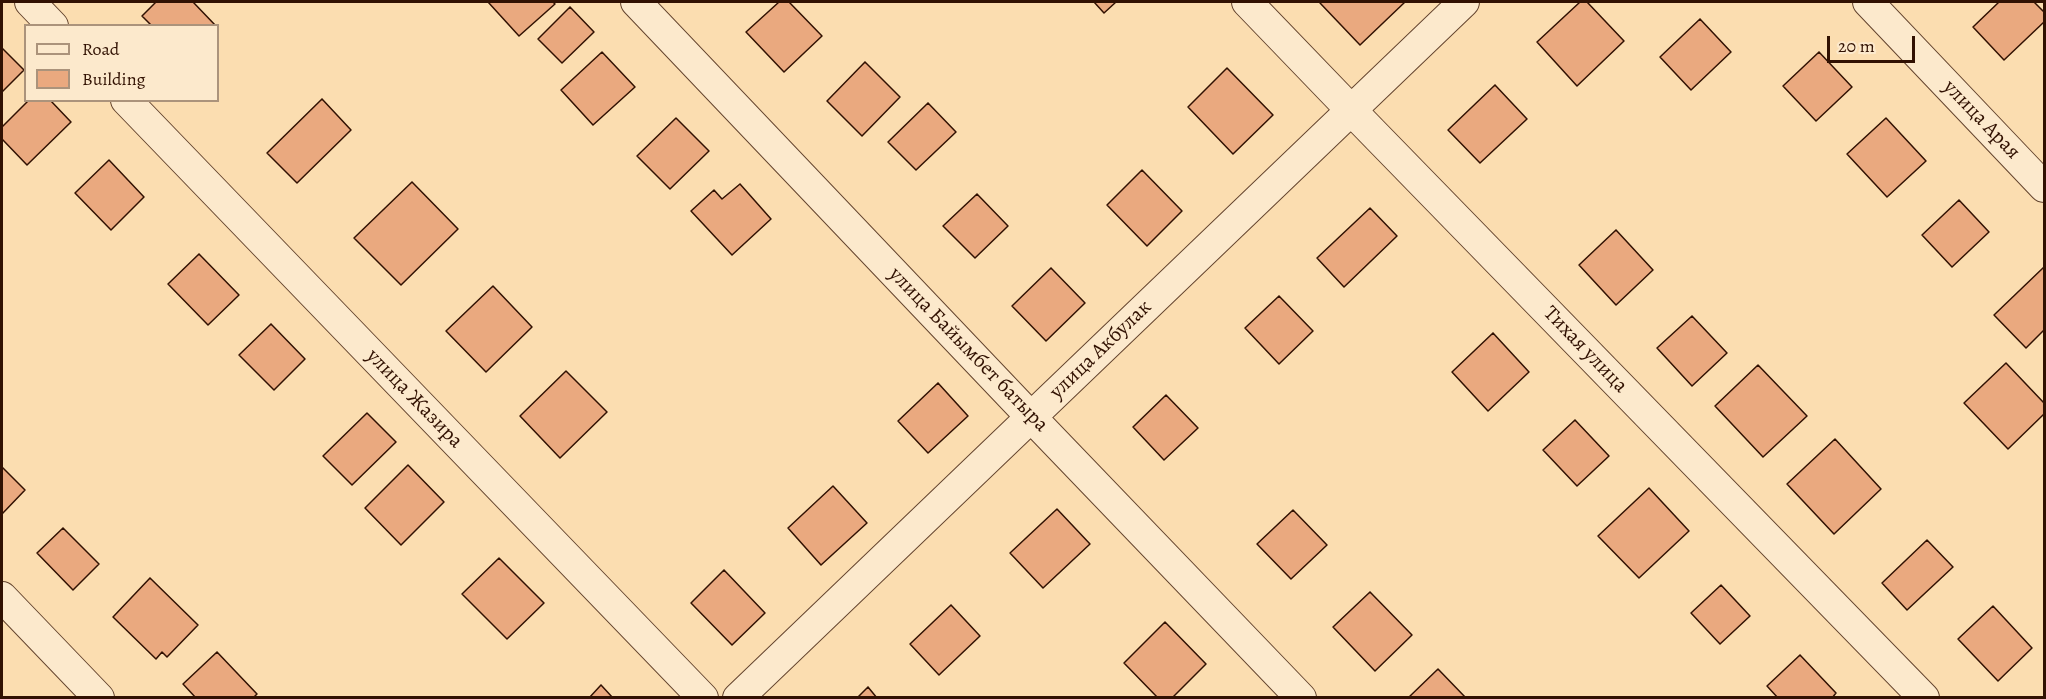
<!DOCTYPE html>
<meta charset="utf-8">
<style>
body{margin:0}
#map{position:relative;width:2046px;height:699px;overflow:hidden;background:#fbddb0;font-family:Alegreya,serif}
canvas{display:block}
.frame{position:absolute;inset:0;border:3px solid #311102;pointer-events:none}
.legend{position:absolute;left:24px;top:24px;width:195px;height:78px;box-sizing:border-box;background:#fce9cc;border:2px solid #ab937b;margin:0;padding:8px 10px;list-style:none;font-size:18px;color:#311102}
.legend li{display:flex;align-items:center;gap:12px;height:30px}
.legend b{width:30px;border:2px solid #ab937b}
.scale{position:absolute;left:1827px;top:36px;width:88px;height:27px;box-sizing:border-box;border:3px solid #311102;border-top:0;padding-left:8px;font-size:18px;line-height:21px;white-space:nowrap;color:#311102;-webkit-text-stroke:4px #fce9cc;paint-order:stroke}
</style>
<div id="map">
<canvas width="2046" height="699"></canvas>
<div class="frame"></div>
<ul class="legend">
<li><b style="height:8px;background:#fce9cc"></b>Road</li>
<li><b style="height:16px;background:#eaa97f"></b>Building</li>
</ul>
<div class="scale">20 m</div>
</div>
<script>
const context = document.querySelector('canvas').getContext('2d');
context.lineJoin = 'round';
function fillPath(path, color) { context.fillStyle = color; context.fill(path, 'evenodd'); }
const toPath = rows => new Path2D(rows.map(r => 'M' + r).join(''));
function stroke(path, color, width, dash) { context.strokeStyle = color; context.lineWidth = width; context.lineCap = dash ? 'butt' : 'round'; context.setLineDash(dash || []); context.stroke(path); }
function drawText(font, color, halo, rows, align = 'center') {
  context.font = font + ' Alegreya,serif'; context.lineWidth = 6; context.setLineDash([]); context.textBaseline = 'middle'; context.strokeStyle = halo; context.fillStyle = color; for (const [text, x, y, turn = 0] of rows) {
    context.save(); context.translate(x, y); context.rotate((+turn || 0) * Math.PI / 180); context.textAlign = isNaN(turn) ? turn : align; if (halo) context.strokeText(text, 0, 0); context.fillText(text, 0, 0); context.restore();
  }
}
const building = toPath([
 [156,2,193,2,216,26,152,26,142,16,156,2],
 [488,2,553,2,555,4,519,36,488,2],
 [779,2,789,2,822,36,784,72,746,32,779,2],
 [1094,2,1116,2,1104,13,1094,2],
 [1322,2,1405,2,1360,45,1320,3,1322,2],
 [1580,2,1587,2,1624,41,1577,86,1537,42,1580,2],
 [1999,2,2034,2,2044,12,2044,22,2004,60,1973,27,1999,2],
 [570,7,594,32,562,63,538,39,570,7],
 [1700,19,1731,52,1691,90,1660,57,1700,19],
 [2,48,24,70,2,92,2,48],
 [602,52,635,87,593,125,561,90,602,52],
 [1819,52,1852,87,1816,121,1783,86,1819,52],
 [865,62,900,97,862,136,827,101,865,62],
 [1227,68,1273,115,1233,154,1188,107,1227,68],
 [1495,85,1527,119,1480,163,1448,130,1495,85],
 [322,99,351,130,297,183,267,153,322,99],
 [29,100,50,100,71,122,27,165,2,139,2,127,29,100],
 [928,103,956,132,916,170,888,142,928,103],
 [676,118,709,151,670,189,637,156,676,118],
 [1886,118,1926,161,1887,197,1847,154,1886,118],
 [109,160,144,197,111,230,75,193,109,160],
 [1142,170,1182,211,1147,246,1107,205,1142,170],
 [412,182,458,229,401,285,354,238,412,182],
 [740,184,771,219,732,255,691,211,714,190,722,199,740,184],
 [977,194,1008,226,975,258,943,226,977,194],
 [1959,200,1989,232,1952,267,1922,235,1959,200],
 [1370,208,1397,236,1344,287,1317,258,1370,208],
 [1616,230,1653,270,1616,305,1579,265,1616,230],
 [199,254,239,295,208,325,168,284,199,254],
 [2044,267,2044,330,2026,348,1994,315,2044,267],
 [1051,268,1085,303,1046,341,1012,306,1051,268],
 [493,286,532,327,486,372,446,331,493,286],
 [1279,296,1313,331,1279,364,1245,328,1279,296],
 [1692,316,1727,353,1692,386,1657,348,1692,316],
 [271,324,305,359,274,390,239,355,271,324],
 [1493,333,1529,372,1488,411,1452,372,1493,333],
 [2006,363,2044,403,2044,414,2008,449,1964,403,2006,363],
 [1758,365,1807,416,1763,457,1715,406,1758,365],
 [566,371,607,412,560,458,520,416,566,371],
 [938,383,968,416,928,453,898,421,938,383],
 [1166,395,1198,428,1164,460,1133,427,1166,395],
 [367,413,396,442,352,485,323,456,367,413],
 [1575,420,1609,456,1577,486,1543,450,1575,420],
 [1835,439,1881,489,1834,534,1787,484,1835,439],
 [408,465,444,502,401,545,365,508,408,465],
 [2,467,25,490,2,514,2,467],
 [833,486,867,523,821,565,788,528,833,486],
 [1649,488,1689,531,1639,578,1598,536,1649,488],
 [1057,509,1090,544,1043,588,1010,553,1057,509],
 [1293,510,1327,545,1291,579,1257,544,1293,510],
 [63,528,99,564,73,590,37,553,63,528],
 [1927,540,1953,567,1907,610,1882,583,1927,540],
 [499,558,544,603,507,639,462,594,499,558],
 [724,570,765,613,732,645,691,603,724,570],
 [150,578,198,625,167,657,162,652,156,659,113,617,150,578],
 [1721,585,1750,616,1720,644,1691,613,1721,585],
 [1370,592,1412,635,1375,671,1333,627,1370,592],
 [951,605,980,636,939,675,910,644,951,605],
 [1993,606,2032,648,1998,681,1958,639,1993,606],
 [1165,622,1206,664,1172,698,1158,698,1124,663,1165,622],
 [217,652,257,694,253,698,196,698,183,684,217,652],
 [1800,655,1836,693,1832,698,1778,698,1767,686,1800,655],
 [1438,669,1466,698,1408,698,1438,669],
 [601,685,613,698,589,698,601,685],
 [868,687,877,698,857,698,868,687]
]);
const minor = toPath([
 [30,2,53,26],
 [636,2,1031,417,1301,698],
 [1247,2,1351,110,1924,698],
 [1868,2,2044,187],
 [126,100,703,698],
 [2,597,99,698],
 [738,698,1464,2]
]);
const streetNames = [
 ["улица Арая",1981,120,46],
 ["улица Байымбет батыра",968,350,46],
 ["улица Акбулак",1101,350,-44],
 ["Тихая улица",1585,350,46],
 ["улица Жазира",414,399,46]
];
fillPath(building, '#eaa97f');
stroke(building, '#311102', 1.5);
stroke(minor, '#64442e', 32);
stroke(minor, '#fce9cc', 30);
drawText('21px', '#311102', '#fce9cc', streetNames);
</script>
